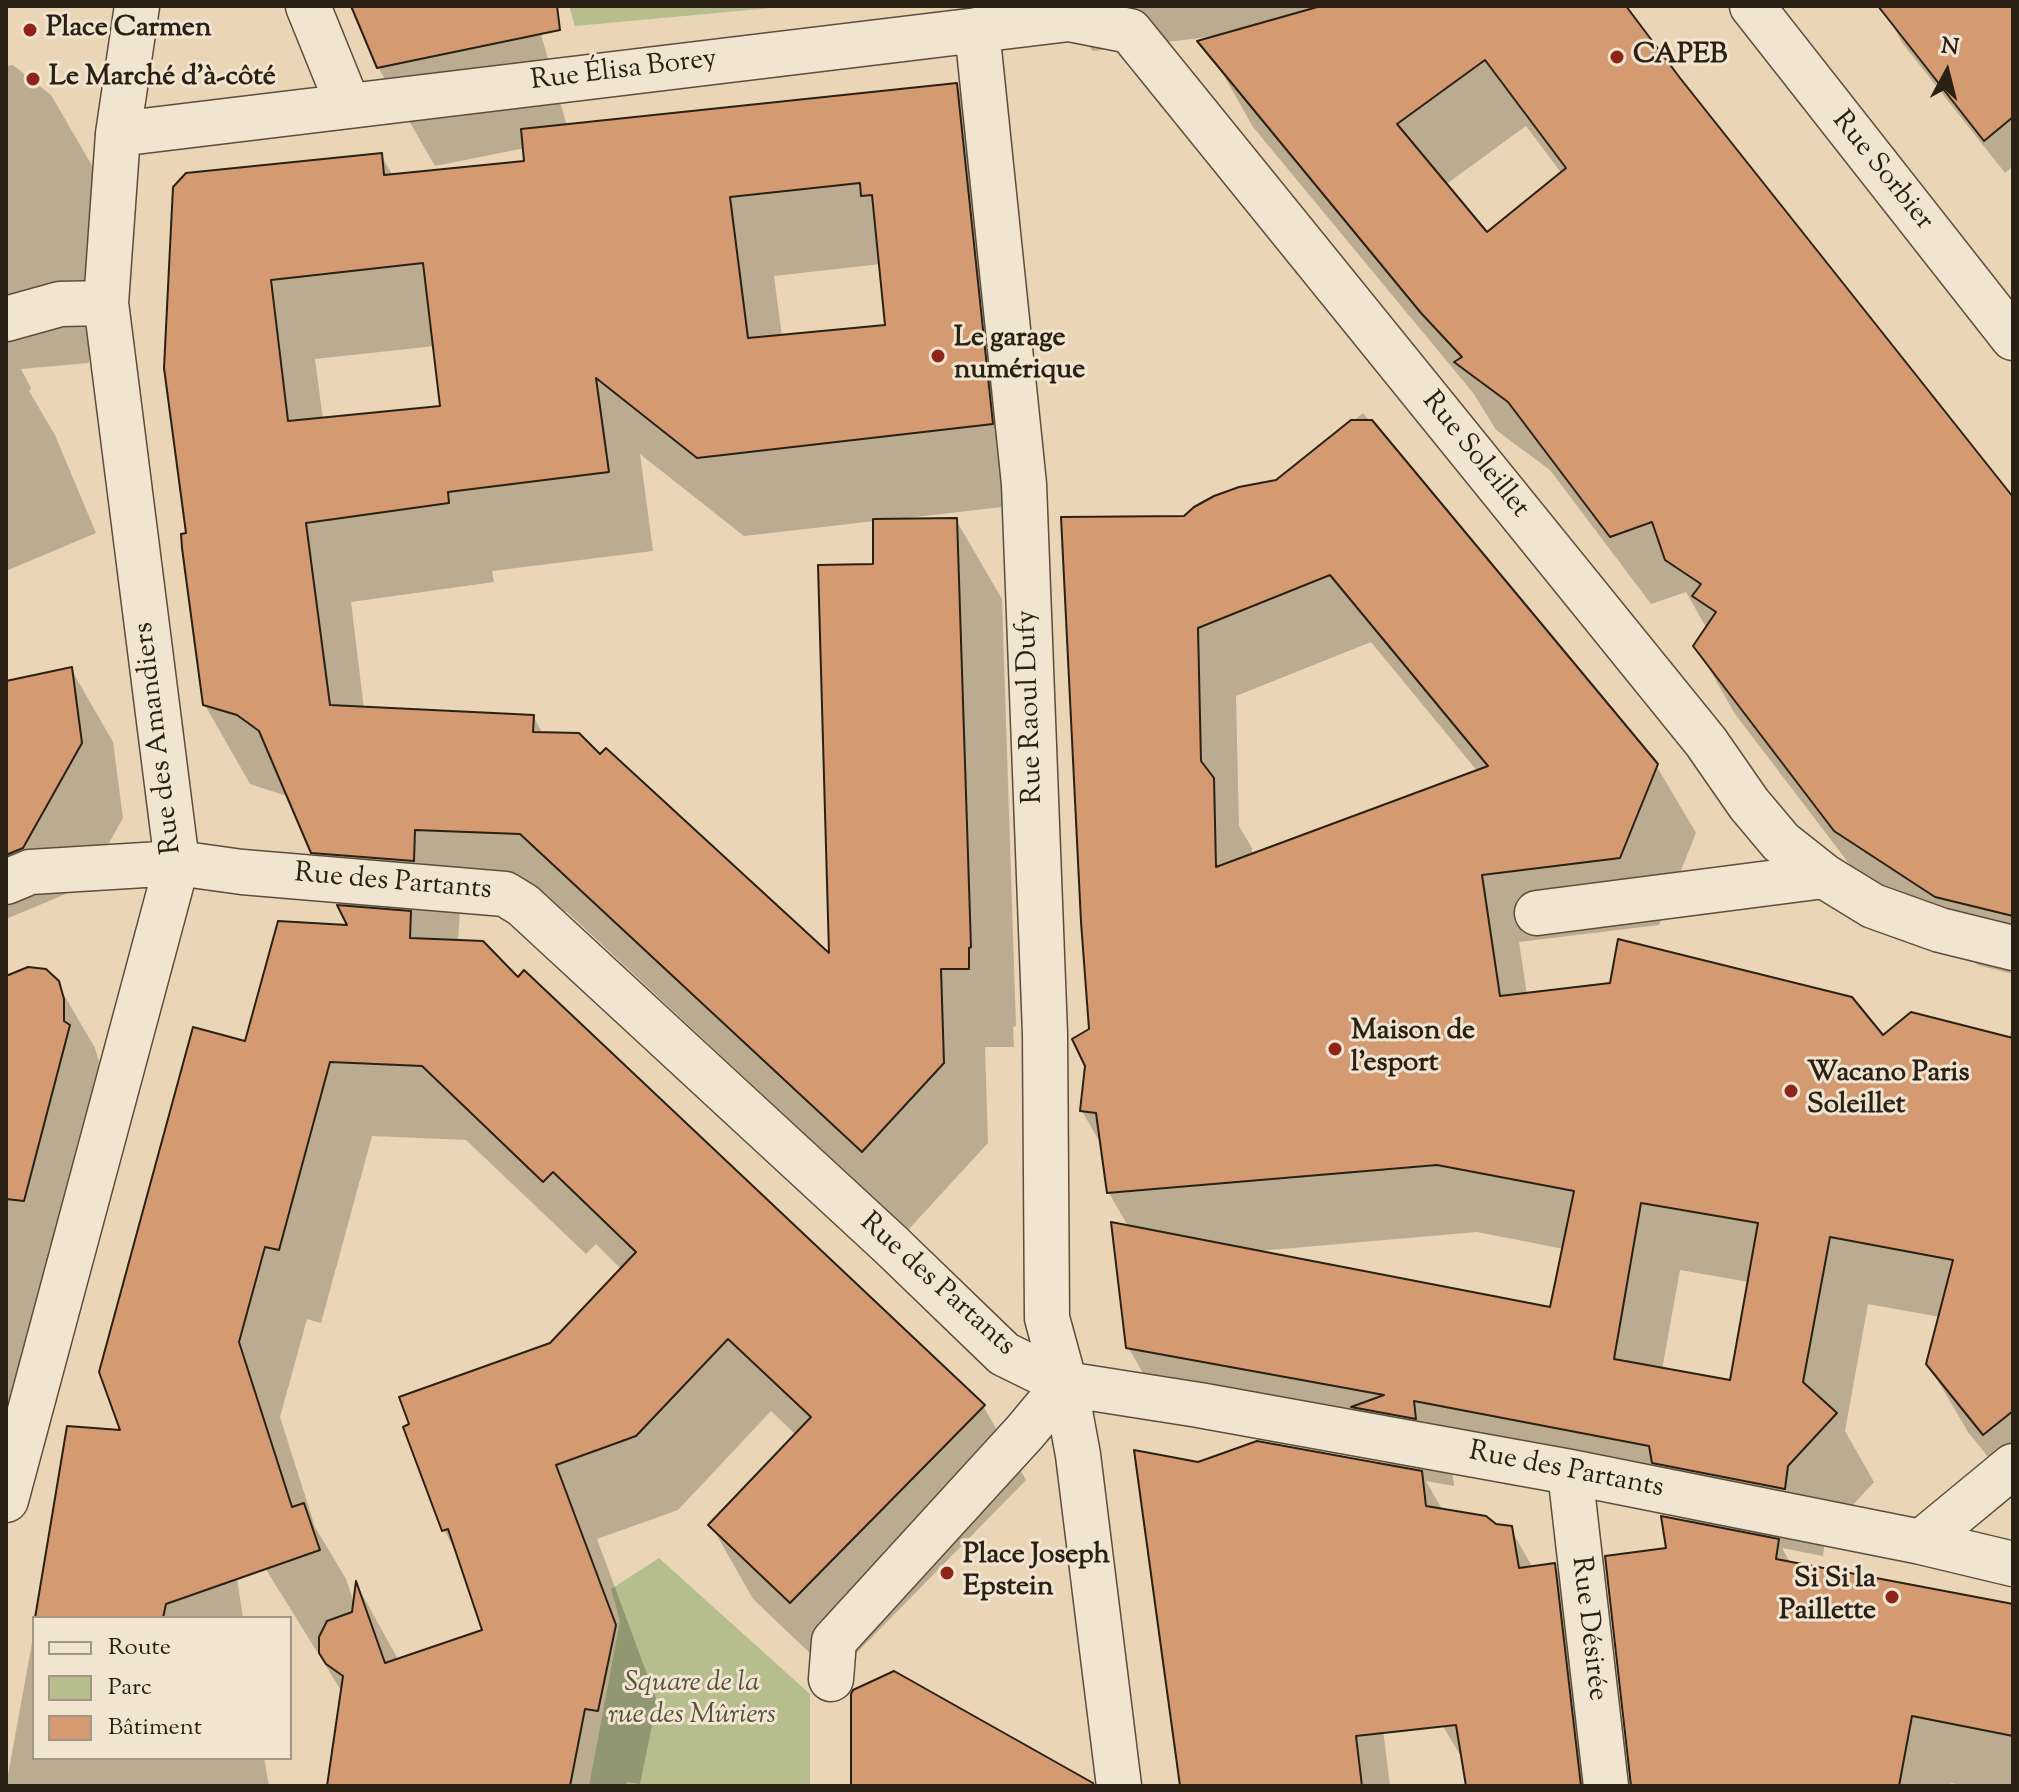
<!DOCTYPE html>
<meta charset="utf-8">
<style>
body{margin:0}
#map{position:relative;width:2019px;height:1792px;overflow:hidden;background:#ead6b6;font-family:"Sorts Mill Goudy",serif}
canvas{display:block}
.frame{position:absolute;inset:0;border:8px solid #2b2014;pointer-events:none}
.legend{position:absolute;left:32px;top:1616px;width:260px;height:144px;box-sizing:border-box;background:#f1e4d0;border:2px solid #a29685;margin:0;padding:10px 14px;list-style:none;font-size:24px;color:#2b2014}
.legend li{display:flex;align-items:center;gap:16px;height:40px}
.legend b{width:40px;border:2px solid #a29685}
.north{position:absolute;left:1907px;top:32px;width:80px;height:80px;-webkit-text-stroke:6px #f1e4d0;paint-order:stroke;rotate:7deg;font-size:22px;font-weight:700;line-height:32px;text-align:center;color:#2b2014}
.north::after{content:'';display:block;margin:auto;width:28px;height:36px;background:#2b2014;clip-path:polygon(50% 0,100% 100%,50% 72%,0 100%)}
</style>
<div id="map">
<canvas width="2019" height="1792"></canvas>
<div class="frame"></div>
<ul class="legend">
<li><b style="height:10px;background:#f1e4d0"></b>Route</li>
<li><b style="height:22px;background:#b6be8e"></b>Parc</li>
<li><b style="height:22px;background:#d49a72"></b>Bâtiment</li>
</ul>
<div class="north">N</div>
</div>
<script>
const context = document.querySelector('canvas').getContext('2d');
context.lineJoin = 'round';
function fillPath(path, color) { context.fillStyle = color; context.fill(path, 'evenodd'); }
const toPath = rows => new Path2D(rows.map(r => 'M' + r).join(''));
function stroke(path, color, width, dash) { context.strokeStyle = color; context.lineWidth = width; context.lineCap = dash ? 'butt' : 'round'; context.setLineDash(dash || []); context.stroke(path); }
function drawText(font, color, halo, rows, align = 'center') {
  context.font = font + ' "Sorts Mill Goudy",serif'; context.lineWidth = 6; context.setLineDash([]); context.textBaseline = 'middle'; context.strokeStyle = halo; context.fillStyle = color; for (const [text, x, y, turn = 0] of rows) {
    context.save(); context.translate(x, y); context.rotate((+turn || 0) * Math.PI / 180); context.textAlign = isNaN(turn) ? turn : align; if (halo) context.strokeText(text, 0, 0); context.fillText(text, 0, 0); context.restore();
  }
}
const green = toPath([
 [569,6,793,6,575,26],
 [659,1558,810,1694,810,1786,589,1786,620,1621,611,1589]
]);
const shadow = toPath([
 [353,6,533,6,567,126,956,85,1002,164,1037,503,907,518,908,521,956,520,1002,599,1016,1026,1013,1027,1014,1047,985,1047,988,1143,908,1230,567,912,460,908,458,942,518,980,983,1406,1026,1480,834,1676,753,1599,711,1525,796,1435,771,1411,678,1510,597,1539,657,1701,640,1784,627,1782,626,1786,329,1786,342,1692,226,1505,243,1618,37,1618,149,1502,246,1043,350,927,345,908,313,852,290,797,250,784,205,705,189,535,166,368,381,155,393,176,526,162,525,148,435,166,378,67],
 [881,264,887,327,782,337,774,276],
 [435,346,442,407,323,420,315,359],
 [640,454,744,536,875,521,875,566,831,958,543,734,533,716,364,709,351,602,494,582,492,571,653,551],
 [372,1136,466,1140,586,1254,596,1244,622,1270,444,1530,461,1561,484,1631,399,1661,358,1587,355,1606,346,1579,315,1527,280,1417,307,1319,321,1323],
 [1052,6,1624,6,1678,79,2013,499,2013,974,1978,965,1876,899,1735,714,1696,646,1707,629,1686,592,1651,604,1550,470,1496,430,1474,394,1253,127,1214,58,1224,35,1093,51],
 [1526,126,1562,174,1486,235,1445,185],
 [1889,6,2013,6,2013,166,2005,173,1903,44,1884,10],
 [13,65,51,95,98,176,89,363,21,369,31,388,29,391,55,435,96,533,6,571,6,66],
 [1363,413,1656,765,1696,833,1659,925,1519,942,1527,995,1882,1038,2009,1039,2013,1023,2013,1488,1968,1432,1928,1364,1940,1317,1868,1304,1845,1431,1874,1482,1826,1534,1823,1556,1782,1548,1791,1564,2013,1606,2013,1786,1966,1786,1951,1783,1950,1786,1632,1786,1669,1550,1689,1523,1683,1512,1452,1468,1454,1486,1426,1481,1443,1511,1510,1528,1533,1568,1554,1565,1593,1633,1611,1786,1465,1786,1463,1760,1443,1726,1369,1616,1390,1786,1182,1786,1198,1464,1388,1466,1381,1455,1167,1415,1128,1347,1129,1228,1109,1193,1102,1146,1082,1111,1091,1030,1185,518,1277,482],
 [1371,642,1478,772,1252,856,1252,848,1239,826,1236,696],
 [1477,1232,1564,1249,1551,1309,1258,1251],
 [1680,1270,1749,1282,1731,1382,1662,1370],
 [71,669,113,742,123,818,85,886,6,919,6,683],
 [6,972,11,976,57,983,95,1048,100,1065,6,1480],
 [34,1632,34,1758,264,1758,269,1786,6,1786]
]);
const building = toPath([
 [351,6,557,6,560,30,377,68,351,6],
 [1321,6,1626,6,1680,78,2013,497,2013,916,1935,897,1834,831,1693,646,1716,612,1692,596,1701,584,1665,560,1652,522,1610,537,1508,402,1454,362,1462,357,1421,313,1197,41,1321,6],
 [1485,60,1566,168,1487,232,1397,124,1485,60],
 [1878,6,2013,6,2013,117,1984,141,1878,6],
 [957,83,993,424,697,458,596,378,609,472,448,492,449,503,306,523,330,705,534,715,533,732,579,733,600,754,606,748,829,953,818,565,873,564,873,519,957,518,971,947,969,948,969,969,941,969,944,1063,862,1152,520,834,415,830,414,861,311,853,259,731,237,715,203,705,182,548,181,534,186,533,164,368,173,187,186,173,382,153,384,175,524,161,521,129,957,83],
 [860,183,861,196,872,195,885,325,748,338,730,197,860,183],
 [423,263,440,406,288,421,271,280,423,263],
 [1351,420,1372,420,1658,764,1620,858,1482,875,1500,996,1610,983,1618,939,1852,997,1883,1035,1911,1012,2013,1038,2013,1411,1983,1435,1926,1364,1953,1260,1830,1237,1803,1382,1837,1413,1788,1466,1785,1489,1652,1463,1649,1446,1414,1401,1416,1419,1351,1407,1384,1395,1126,1348,1111,1222,1550,1307,1574,1191,1437,1165,1107,1193,1096,1113,1080,1111,1085,1066,1072,1039,1089,1029,1081,922,1061,517,1184,516,1194,507,1214,496,1239,487,1276,480,1351,420],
 [1330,575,1488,766,1216,867,1214,778,1201,761,1198,628,1330,575],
 [1641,1203,1758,1223,1730,1380,1614,1359,1641,1203],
 [72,667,82,743,23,848,6,855,6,681,72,667],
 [337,905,411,911,410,938,483,941,518,977,524,970,985,1405,790,1603,708,1525,811,1417,728,1339,636,1436,556,1465,616,1625,598,1711,585,1709,570,1786,327,1786,343,1676,326,1664,319,1653,319,1637,327,1621,352,1612,356,1581,385,1663,482,1630,448,1529,442,1531,403,1427,409,1424,399,1397,550,1343,636,1252,553,1172,543,1182,422,1066,330,1062,279,1250,265,1247,239,1342,292,1507,304,1503,320,1550,166,1604,163,1618,35,1618,67,1426,120,1430,99,1372,193,1027,245,1041,278,921,347,925,337,905],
 [28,967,46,969,59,981,64,999,64,1021,70,1025,24,1201,6,1199,6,976,28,967],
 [1257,1441,1422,1471,1426,1506,1486,1516,1496,1524,1512,1526,1519,1568,1555,1563,1581,1786,1466,1786,1456,1725,1356,1736,1362,1786,1180,1786,1134,1450,1198,1462,1257,1441],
 [1661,1516,1779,1539,1776,1559,2013,1604,2013,1736,1912,1716,1899,1786,1631,1786,1605,1556,1666,1548,1661,1516],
 [894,1671,1093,1783,1094,1786,851,1786,851,1694,853,1690,894,1671]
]);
const minor = toPath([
 [308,6,348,105],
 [1752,6,2013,338],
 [977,30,1024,484,1045,1034,1047,1318,1065,1384,1078,1455,1119,1786],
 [118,134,1069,19,1130,31,1706,742,1749,804,1781,842,1824,876,1873,906,1940,930,2013,948],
 [6,319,60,304,106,303],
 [6,882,30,872,177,863,242,872,505,894,523,905,891,1245,1004,1354,1065,1384,1199,1405,1570,1472,1921,1542,2013,1466],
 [1537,913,1824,876],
 [1570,1472,1606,1786],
 [6,1500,177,863,106,303,118,134,137,6],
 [1921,1542,2013,1564],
 [831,1679,834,1641,1025,1432,1065,1384]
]);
const markers = [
 [30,30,8,"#8f2418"],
 [1617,57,8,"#8f2418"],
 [33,79,8,"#8f2418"],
 [938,356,8,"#8f2418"],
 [1335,1049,8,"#8f2418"],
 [1791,1091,8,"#8f2418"],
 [947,1573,8,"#8f2418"],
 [1892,1597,8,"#8f2418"]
];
const poiNames = [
 ["Place Carmen",46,30],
 ["CAPEB",1633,57],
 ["Le Marché d'à-côté",49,79],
 ["Le garage",954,340],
 ["numérique",954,372],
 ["Maison de",1351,1033],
 ["l'esport",1351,1065],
 ["Wacano Paris",1807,1075],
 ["Soleillet",1807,1107],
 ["Place Joseph",963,1557],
 ["Epstein",963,1589],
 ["Si Si la",1876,1581,"right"],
 ["Paillette",1876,1613,"right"]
];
const streetNames = [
 ["Rue Élisa Borey",624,72,-7],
 ["Rue Sorbier",1881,172,51],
 ["Rue Soleillet",1474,456,51],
 ["Rue Raoul Dufy",1032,707,-92],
 ["Rue des Amandiers",160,738,-97],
 ["Rue des Partants",393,884,5],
 ["Rue des Partants",936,1286,42],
 ["Rue des Partants",1566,1472,11],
 ["Rue Désirée",1587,1629,83]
];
const parkNames = [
 ["Square de la",692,1685],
 ["rue des Mûriers",692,1717]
];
fillPath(green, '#b6be8e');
fillPath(shadow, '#0003');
fillPath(building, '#d49a72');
stroke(building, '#2b2014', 2);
stroke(minor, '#5b4e3c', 47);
stroke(minor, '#f1e4d0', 44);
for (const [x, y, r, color] of markers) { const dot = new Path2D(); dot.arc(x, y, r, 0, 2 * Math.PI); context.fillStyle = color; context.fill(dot); stroke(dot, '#f1e4d0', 3); }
drawText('bold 28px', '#2b2014', '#f1e4d0', poiNames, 'left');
drawText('28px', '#2b2014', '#f1e4d0', streetNames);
drawText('italic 28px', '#554f39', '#f1e4d0', parkNames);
</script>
